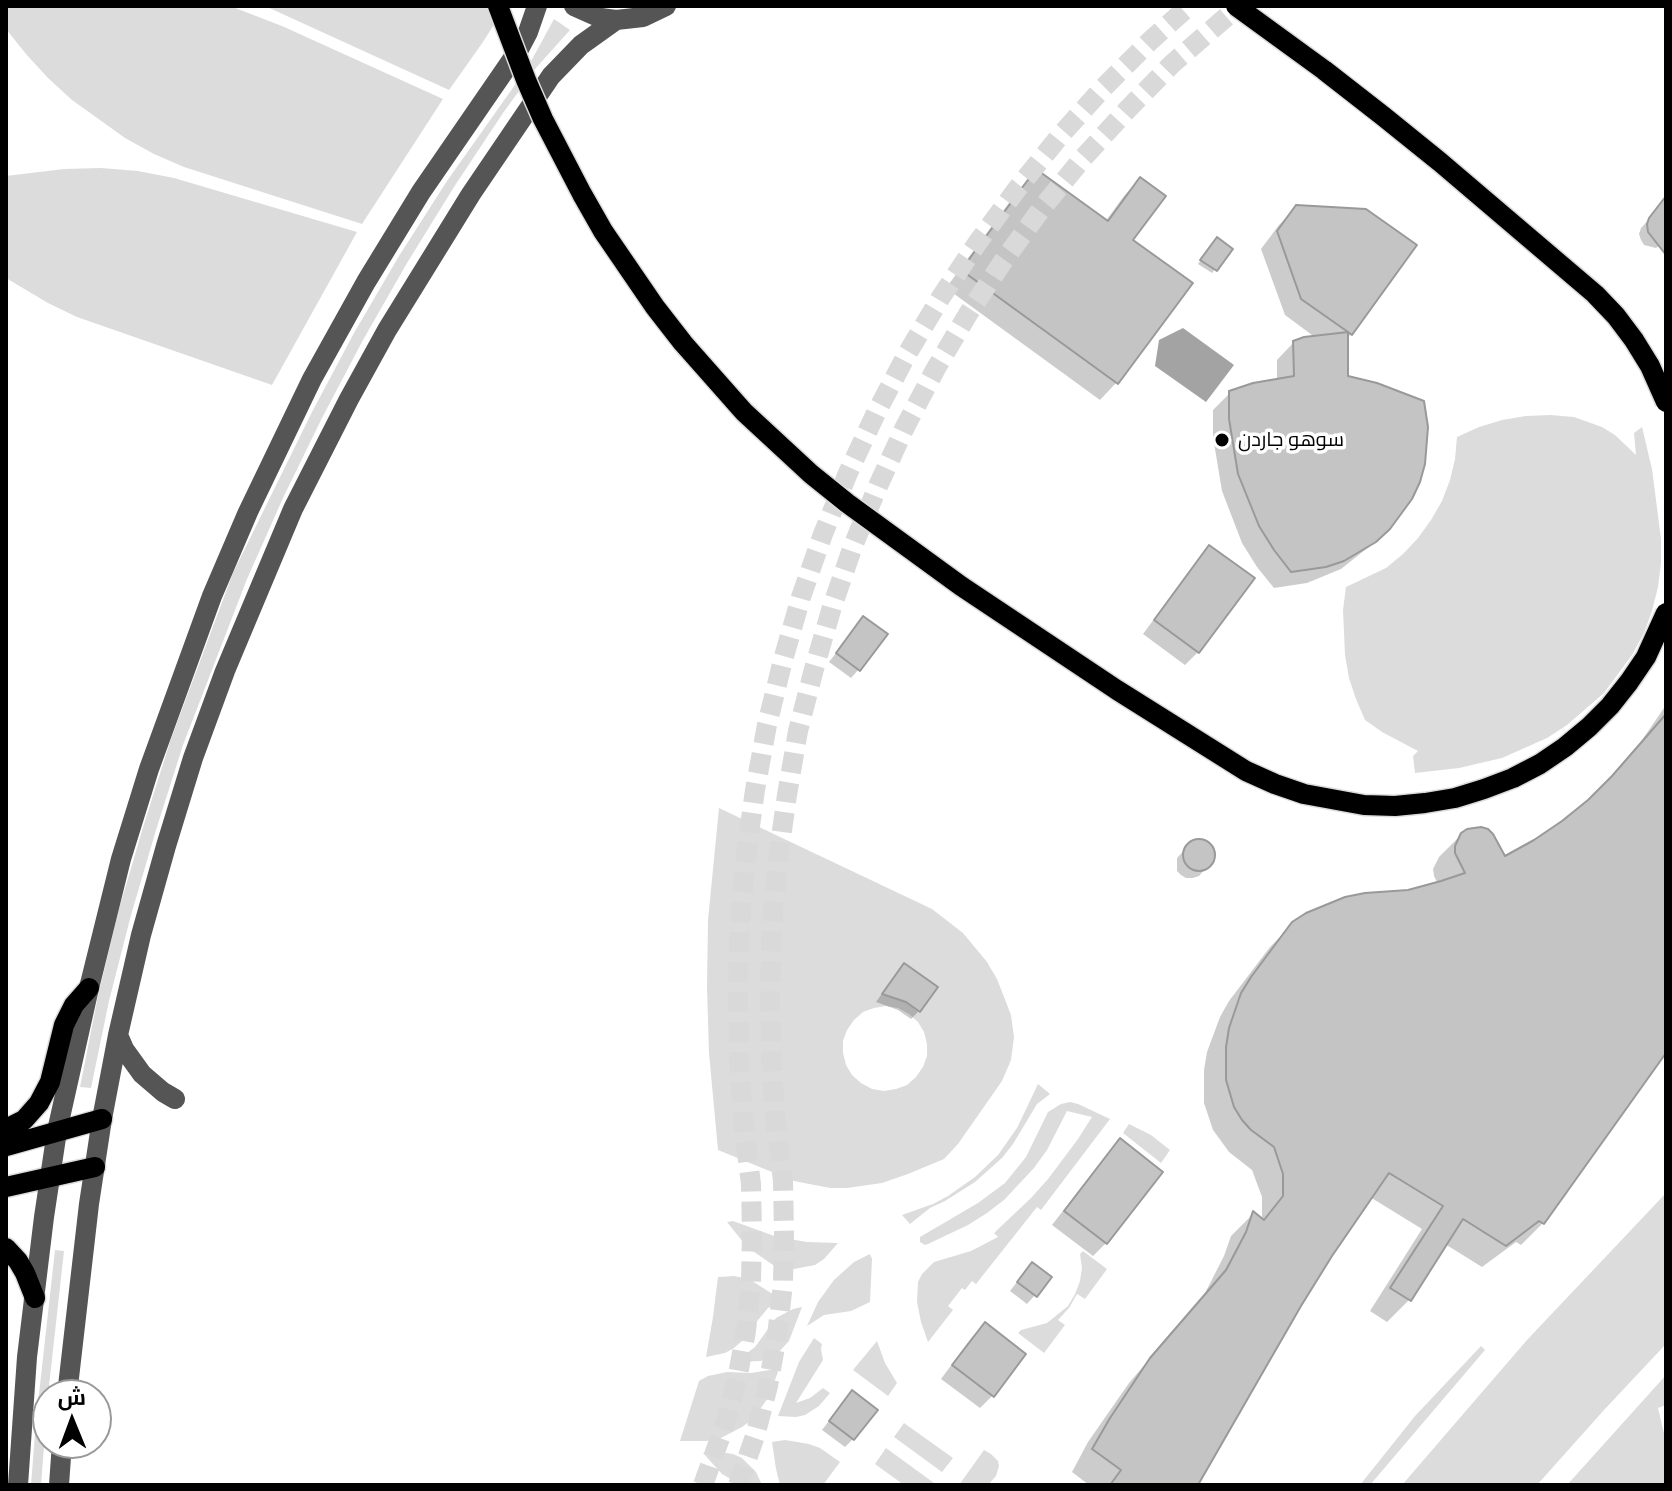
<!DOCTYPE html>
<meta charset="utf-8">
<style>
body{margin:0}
#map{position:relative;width:1672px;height:1491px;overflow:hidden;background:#fff;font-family:Lato,Cairo,sans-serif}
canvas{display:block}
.frame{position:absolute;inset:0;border:8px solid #000;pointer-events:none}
.north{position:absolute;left:32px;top:1379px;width:80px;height:80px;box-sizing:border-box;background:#fff;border:2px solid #999;border-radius:50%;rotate:359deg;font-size:22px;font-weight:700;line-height:32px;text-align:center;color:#000}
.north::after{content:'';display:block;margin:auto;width:28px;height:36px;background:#000;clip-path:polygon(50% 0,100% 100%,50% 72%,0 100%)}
</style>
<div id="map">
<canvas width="1672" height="1491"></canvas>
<div class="frame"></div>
<div class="north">ش</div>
</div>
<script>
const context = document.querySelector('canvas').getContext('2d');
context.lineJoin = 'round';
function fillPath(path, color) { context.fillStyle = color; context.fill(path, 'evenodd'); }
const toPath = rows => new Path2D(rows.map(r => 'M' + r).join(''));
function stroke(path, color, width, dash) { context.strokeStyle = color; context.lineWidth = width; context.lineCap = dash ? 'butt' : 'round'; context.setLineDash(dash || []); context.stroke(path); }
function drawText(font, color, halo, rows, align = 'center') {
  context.font = font + ' Lato,Cairo,sans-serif'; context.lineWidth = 7; context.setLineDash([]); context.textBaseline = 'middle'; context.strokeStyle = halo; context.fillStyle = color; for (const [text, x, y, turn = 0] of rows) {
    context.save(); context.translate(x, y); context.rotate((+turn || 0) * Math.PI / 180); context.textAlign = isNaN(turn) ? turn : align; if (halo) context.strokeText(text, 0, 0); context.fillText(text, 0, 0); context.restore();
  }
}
const green = toPath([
 [6,6,230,6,282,26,443,99,362,224,184,167,154,154,125,138,72,100,48,78,26,54,6,29],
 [265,6,501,6,493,26,483,42,449,90],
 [554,19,570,30,535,69,503,113,454,187,407,263,363,340,322,418,283,498,247,579,183,745,156,830,131,915,109,1001,91,1088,80,1087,98,996,119,909,144,824,171,739,233,573,312,412,354,333,399,256,447,181,529,65],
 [101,168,138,171,174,178,357,232,272,385,77,317,48,303,6,278,6,176,64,169],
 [1550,415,1574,417,1602,427,1615,435,1636,455,1634,433,1642,427,1652,469,1661,539,1661,563,1658,587,1652,611,1644,633,1632,655,1604,693,1567,725,1547,738,1502,758,1459,768,1415,773,1413,756,1418,751,1382,732,1365,720,1356,699,1349,678,1345,655,1343,610,1346,587,1386,568,1403,554,1418,538,1431,520,1442,501,1450,480,1455,459,1457,437,1479,427,1502,420,1526,416],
 [719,808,932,909,963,933,987,962,997,979,1011,1015,1014,1037,1011,1060,1002,1081,958,1144,944,1159,908,1174,882,1183,847,1188,830,1188,794,1181,718,1150,709,1053,707,987,708,920],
 [904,963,938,987,919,1013,906,1002,882,995],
 [886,1006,898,1008,909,1014,918,1022,924,1032,927,1044,927,1056,923,1067,916,1077,907,1085,896,1089,884,1091,872,1089,861,1083,852,1075,846,1065,843,1053,843,1041,847,1030,854,1020,863,1012,874,1008],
 [1038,1084,1050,1094,1037,1104,1013,1144,1002,1158,975,1182,945,1201,930,1208,910,1224,902,1215,933,1204,948,1196,975,1177,998,1155,1017,1128],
 [1070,1102,1078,1104,1110,1119,1041,1210,1037,1207,976,1284,972,1281,965,1290,962,1288,948,1306,953,1310,928,1342,921,1322,917,1302,918,1282,922,1274,934,1262,971,1251,998,1237,994,1233,1031,1198,1048,1179,1078,1139,1092,1117,1067,1111,1047,1150,1034,1168,1004,1200,987,1213,968,1225,928,1244,925,1245,920,1242,920,1237,978,1203,1005,1183,1026,1157,1048,1112,1061,1104],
 [1129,1124,1151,1135,1170,1150,1161,1163,1123,1133],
 [1666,1193,1666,1344,1604,1410,1537,1485,1402,1485,1527,1340],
 [733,1221,777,1237,807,1242,838,1243,824,1259,815,1265,794,1269,784,1268,773,1265,747,1247,727,1222],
 [55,1250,64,1251,48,1395,41,1485,31,1485,36,1421],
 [1083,1251,1107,1269,1085,1299,1077,1294,1069,1308,1058,1320,1065,1325,1044,1353,1018,1333,1021,1330,1047,1323,1068,1306,1075,1294,1080,1281,1082,1268,1080,1254],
 [870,1254,872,1259,870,1302,851,1311,824,1315,807,1326,818,1302,834,1280,854,1262],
 [734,1276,749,1279,771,1293,783,1296,785,1299,768,1308,758,1320,749,1335,734,1348,725,1353,706,1357,713,1317,718,1277],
 [802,1307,789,1341,777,1354,761,1361,735,1362,755,1347,776,1318,793,1309],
 [814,1338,822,1344,821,1349,823,1360,796,1403,810,1398,823,1388,830,1393,819,1406,805,1415,796,1417,778,1416,799,1362],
 [877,1341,885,1363,897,1383,888,1396,853,1370],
 [1481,1346,1485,1350,1370,1485,1360,1485,1415,1416],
 [776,1369,778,1372,768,1398,753,1419,742,1427,719,1439,706,1441,680,1441,699,1381,708,1376,727,1372,751,1373],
 [1666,1375,1666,1405,1658,1408,1666,1442,1666,1485,1567,1485],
 [904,1423,953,1458,942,1472,894,1437],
 [785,1440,809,1444,820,1448,840,1462,823,1485,780,1485,776,1469,772,1442],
 [886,1448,934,1483,933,1485,904,1485,875,1464],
 [984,1450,991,1454,998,1461,999,1466,996,1476,988,1485,959,1485],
 [713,1451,733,1454,742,1458,756,1472,762,1485,738,1483,722,1474,703,1453]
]);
const water = toPath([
 [1183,328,1234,365,1206,402,1155,366,1159,340]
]);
const shadow = toPath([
 [1036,172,1105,222,1124,196,1140,179,1131,240,1190,284,1116,383,1100,400,946,288,1020,188],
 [1297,207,1351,334,1346,339,1346,378,1388,528,1370,546,1341,569,1307,583,1274,588,1257,567,1242,543,1222,491,1213,437,1213,410,1230,393,1277,381,1277,360,1294,342,1316,338,1285,315,1261,249,1279,225],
 [1666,211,1666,241,1656,248,1644,245,1641,240,1639,234,1641,228,1654,214],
 [1213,243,1230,249,1212,273,1198,264],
 [1210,548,1252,579,1198,652,1185,665,1143,634,1197,561],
 [863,618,859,669,851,678,829,662],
 [1666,705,1666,1050,1543,1223,1521,1245,1516,1242,1482,1267,1445,1244,1409,1300,1387,1322,1370,1311,1422,1229,1370,1197,1330,1255,1195,1485,1089,1485,1072,1472,1088,1442,1129,1383,1204,1295,1224,1256,1231,1236,1253,1214,1262,1221,1262,1197,1252,1170,1229,1152,1213,1130,1204,1103,1204,1070,1207,1052,1220,1017,1229,1001,1270,947,1293,924,1438,884,1434,876,1433,869,1439,857,1462,834,1504,859,1563,823,1594,796,1638,746],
 [1203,841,1208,844,1212,849,1212,861,1199,876,1193,878,1186,878,1181,875,1177,871,1177,858,1190,844],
 [896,974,919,1011,911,1019,898,1010,876,1002],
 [1120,1141,1106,1243,1093,1256,1052,1225,1107,1154],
 [1024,1273,1035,1295,1027,1304,1010,1291],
 [985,1324,1024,1354,992,1396,980,1408,941,1379,972,1337],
 [844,1401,853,1439,845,1447,822,1430]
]);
const building = toPath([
 [1036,169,1108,221,1140,177,1166,196,1133,240,1193,283,1118,384,961,270,1036,169],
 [1666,196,1666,255,1648,232,1647,224,1649,218,1666,196],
 [1296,205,1366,209,1417,245,1352,335,1348,332,1348,376,1377,383,1424,401,1428,427,1425,464,1420,482,1412,499,1390,529,1376,542,1344,561,1326,567,1291,572,1274,550,1259,526,1238,474,1229,419,1229,391,1253,383,1294,376,1293,341,1304,337,1348,332,1301,299,1277,231,1296,205],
 [1217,237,1233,249,1217,271,1200,260,1217,237],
 [1209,545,1255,578,1199,653,1154,620,1209,545],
 [863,616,888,634,860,671,836,653,863,616],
 [1666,714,1666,1053,1544,1224,1539,1221,1506,1246,1463,1219,1411,1301,1390,1288,1443,1206,1389,1173,1332,1256,1301,1306,1198,1485,1110,1485,1121,1470,1092,1449,1110,1418,1150,1358,1226,1270,1246,1232,1253,1211,1264,1220,1283,1196,1283,1174,1274,1147,1251,1130,1242,1120,1234,1107,1226,1080,1226,1047,1229,1028,1241,993,1251,977,1292,922,1306,913,1345,897,1365,893,1408,890,1441,881,1465,873,1455,853,1455,846,1461,833,1467,829,1481,827,1488,829,1493,834,1505,856,1534,840,1562,821,1588,800,1612,776,1666,714],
 '1183 855a16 16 0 1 1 32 0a16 16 0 1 1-32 0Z',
 [904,963,938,987,920,1012,906,1002,882,994,904,963],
 [1120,1138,1163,1172,1107,1244,1064,1211,1120,1138],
 [1032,1262,1052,1277,1037,1297,1017,1282,1032,1262],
 [985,1322,1026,1354,994,1397,952,1365,985,1322],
 [852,1390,878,1410,854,1440,829,1421,852,1390]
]);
const minorTunnel = toPath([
 [703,1485,724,1427,737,1380,746,1331,751,1282,752,1233,751,1184,743,1120,739,1054,738,987,740,921,746,855,755,790,767,725,783,660,801,597,823,534,848,473,876,413,907,354,941,297,978,242,1017,189,1059,137,1103,88,1150,41,1189,6],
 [738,1485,755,1436,768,1386,777,1336,783,1284,784,1233,783,1181,775,1117,771,1052,770,988,772,923,778,859,787,795,798,731,814,669,832,607,853,546,878,486,905,427,935,370,968,314,1004,260,1042,208,1083,158,1127,110,1172,64,1239,6]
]);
const minor = toPath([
 [574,6,601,18,616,20,643,17,666,6],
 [118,1035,124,1049,142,1074,163,1092,175,1099],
 [67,1395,89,1204,102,1119,118,1035,141,935,166,846,193,758,225,671,293,509,349,399,387,330,471,194,551,76,581,45,616,20],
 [18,1485,27,1357,44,1217,57,1131,89,988,121,859,149,769,212,596,248,512,312,379,366,282,421,192,518,51,528,32,537,6],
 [59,1485,62,1443]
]);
const major = toPath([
 [6,1129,24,1120,39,1103,50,1082,64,1025,74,1005,89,988],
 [6,1146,102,1119],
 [6,1187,95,1167],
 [6,1248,18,1261,25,1273,35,1298]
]);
const majorBridge = toPath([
 [498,6,526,80,543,119,582,194,603,231,655,307,683,343,744,412,811,474,847,503,961,586,1117,690,1246,771,1275,784,1304,794,1364,805,1395,806,1425,803,1455,798,1484,789,1513,778,1540,764,1565,747,1589,727,1610,706,1629,682,1646,657,1666,613],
 [1236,6,1324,70,1383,116,1440,162,1595,294,1616,316,1634,340,1650,366,1666,402]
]);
const markers = [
 [1222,440,8,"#000"]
];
const poiNames = [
 ["سوهو جاردن",1238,440]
];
fillPath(green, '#dcdcdc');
fillPath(water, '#a3a3a3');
fillPath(shadow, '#0003');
fillPath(building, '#c4c4c4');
stroke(building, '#999', 2);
stroke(minorTunnel, '#d9d9d9', 20, [20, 10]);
stroke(major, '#dbdbdb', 23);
stroke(minor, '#555', 20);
stroke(major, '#000', 20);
stroke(majorBridge, '#dbdbdb', 23, []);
stroke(majorBridge, '#000', 20);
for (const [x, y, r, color] of markers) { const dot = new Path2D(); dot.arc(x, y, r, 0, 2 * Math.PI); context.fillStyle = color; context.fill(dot); stroke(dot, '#fff', 3); }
drawText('20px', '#000', '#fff', poiNames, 'left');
</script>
